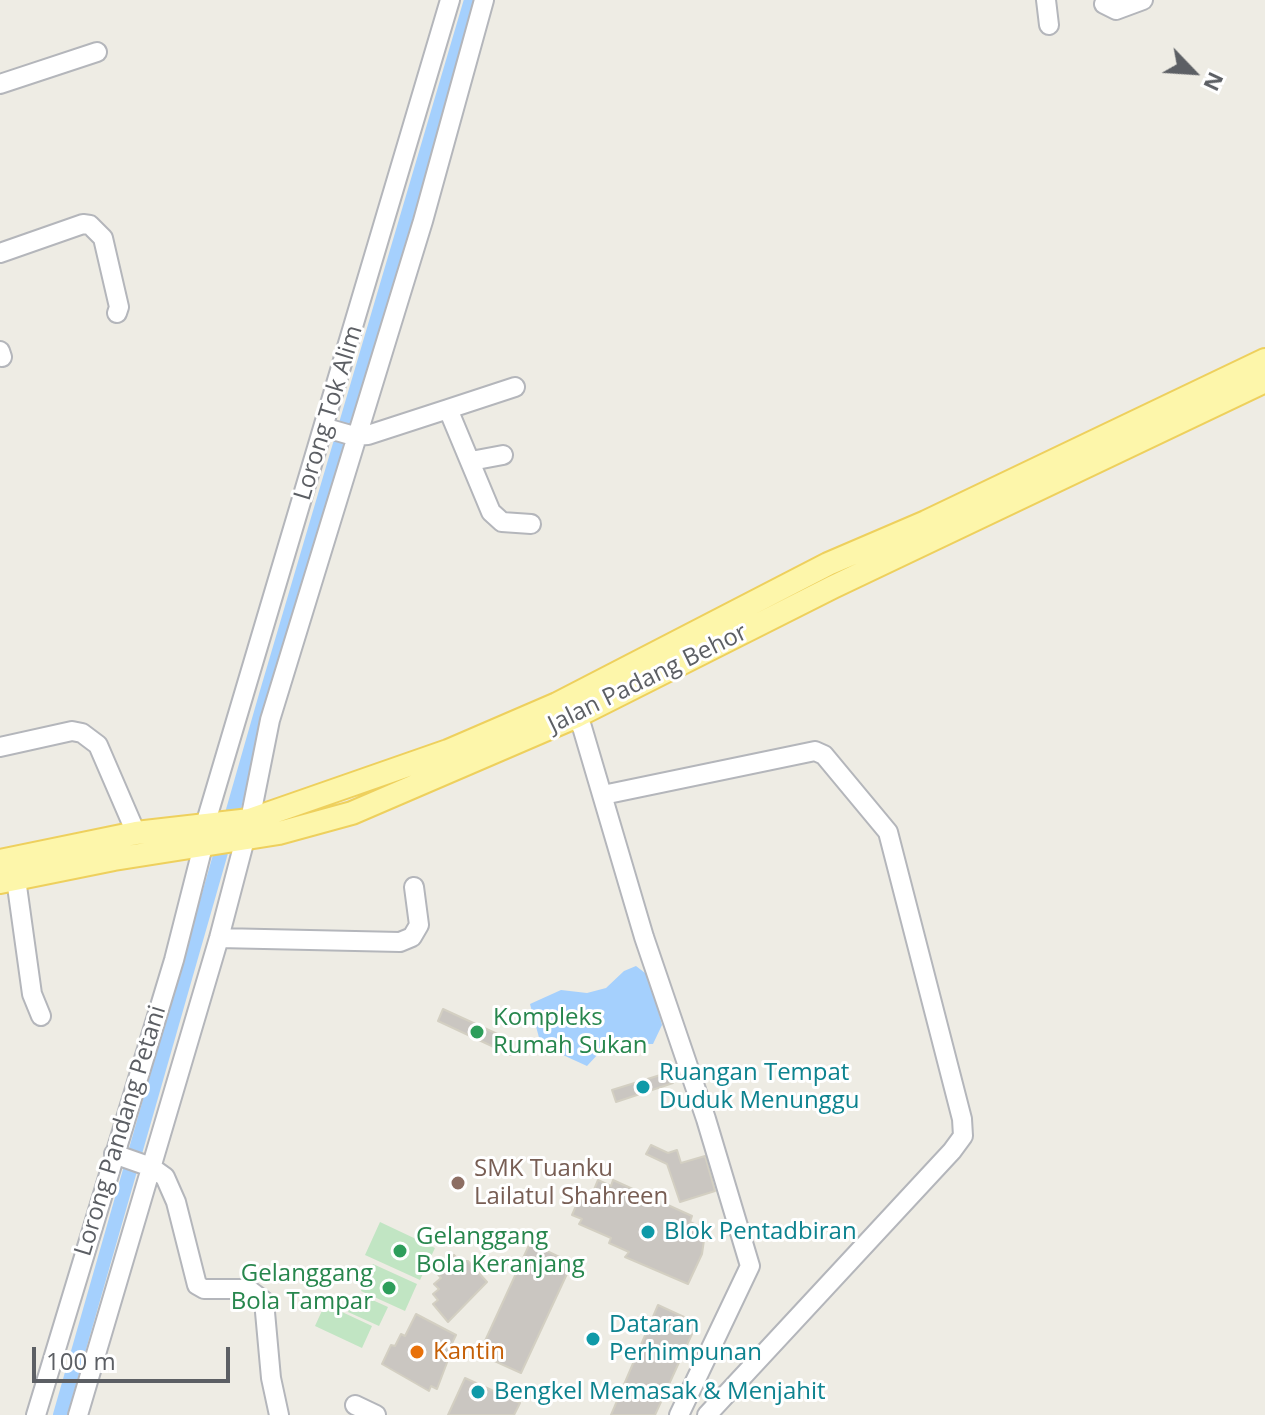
<!DOCTYPE html>
<style>
body{margin:0}
#map{position:relative;width:1265px;height:1415px;overflow:hidden;background:#eeece4;font-family:"Open Sans",sans-serif}
canvas{display:block}
.north{position:absolute;left:1153px;top:32px;width:80px;height:80px;-webkit-text-stroke:6px #fff;paint-order:stroke;rotate:115deg;font-size:22px;font-weight:700;line-height:32px;text-align:center;color:#5c5f64}
.north::after{content:'';display:block;margin:auto;width:28px;height:36px;background:#5c5f64;clip-path:polygon(50% 0,100% 100%,50% 72%,0 100%)}
.scale{position:absolute;left:32px;top:1347px;width:198px;height:36px;box-sizing:border-box;border:4px solid #5c5f64;border-top:0;padding-left:10px;font-size:24px;line-height:28px;white-space:nowrap;color:#5c5f64;-webkit-text-stroke:6px #fff;paint-order:stroke}
</style>
<div id="map">
<canvas width="1265" height="1415"></canvas>
<div class="north">N</div>
<div class="scale">100 m</div>
</div>
<script>
const context = document.querySelector('canvas').getContext('2d');
context.lineJoin = 'round';
function fillPath(path, color) { context.fillStyle = color; context.fill(path, 'evenodd'); }
const toPath = rows => new Path2D(rows.map(r => 'M' + r).join(''));
function stroke(path, color, width, dash) { context.strokeStyle = color; context.lineWidth = width; context.lineCap = dash ? 'butt' : 'round'; context.setLineDash(dash || []); context.stroke(path); }
function drawText(font, color, halo, rows, align = 'center') {
  context.font = font + ' "Open Sans",sans-serif'; context.lineWidth = 6; context.setLineDash([]); context.textBaseline = 'middle'; context.strokeStyle = halo; context.fillStyle = color; for (const [text, x, y, turn = 0] of rows) {
    context.save(); context.translate(x, y); context.rotate((+turn || 0) * Math.PI / 180); context.textAlign = isNaN(turn) ? turn : align; if (halo) context.strokeText(text, 0, 0); context.fillText(text, 0, 0); context.restore();
  }
}
const green = toPath([
 [380,1222,435,1248,420,1280,365,1255],
 [373,1264,417,1284,405,1311,361,1291],
 [357,1293,388,1307,379,1326,348,1312],
 [325,1304,372,1326,362,1348,315,1326]
]);
const water = toPath([
 [636,966,649,976,662,1025,653,1044,615,1044,599,1053,587,1066,541,1045,530,1004,561,990,587,993,606,988,624,971]
]);
const canal = toPath([
 [60,1415,266,695,471,0]
]);
const building = toPath([
 [443,1009,517,1043,511,1055,438,1021,443,1009],
 [670,1072,673,1083,616,1102,612,1090,670,1072],
 [651,1145,668,1153,677,1150,681,1163,705,1156,715,1191,680,1202,667,1164,646,1154,651,1145],
 [598,1180,611,1186,613,1180,692,1216,690,1222,701,1227,697,1237,704,1240,702,1254,688,1284,625,1257,629,1252,609,1243,611,1238,579,1224,582,1219,572,1215,579,1199,588,1204,598,1180],
 [530,1243,572,1263,521,1373,479,1354,530,1243],
 [454,1255,460,1261,468,1261,487,1282,448,1322,433,1304,438,1300,433,1294,439,1289,434,1284,441,1278,436,1272,454,1255],
 [658,1305,697,1323,655,1415,611,1415,658,1305],
 [416,1314,456,1335,445,1358,448,1360,437,1389,431,1386,429,1391,382,1364,391,1345,395,1346,401,1334,405,1336,416,1314],
 [465,1378,520,1403,514,1415,448,1415,465,1378]
]);
const minor = toPath([
 [1046,0,1049,25],
 [1104,4,1116,10,1143,0],
 [0,84,97,52],
 [0,253,83,224,90,225,103,238,119,307,117,313],
 [0,351,2,357],
 [448,409,515,387],
 [326,428,354,436,368,435,448,409,491,512,502,522,531,524],
 [471,461,503,455],
 [575,717,582,727,644,937,706,1119,750,1266,679,1415],
 [0,747,72,731,82,733,98,745,136,833],
 [603,795,815,751,824,755,888,832,962,1119,963,1136,952,1151,707,1415],
 [250,820,270,720,423,221,484,0],
 [205,825,450,0],
 [16,879,32,994,41,1016],
 [219,938,400,942,412,937,419,925,414,887],
 [114,1154,151,1167,165,1177,176,1202,197,1285,204,1289,248,1289,264,1301,271,1378,279,1415],
 [355,1405,376,1415],
 [36,1415,174,960,203,846],
 [78,1415,219,938,245,839]
]);
const major = toPath([
 [0,861,136,833,250,820,448,751,557,704,828,564,926,522,1265,360],
 [0,882,114,859,279,833,352,813,575,717,833,587,1265,381]
]);
const markers = [
 [477,1032,8,"#2e9e5b"],
 [643,1087,8,"#0f9aa8"],
 [458,1183,8,"#8d6e63"],
 [648,1232,8,"#0f9aa8"],
 [400,1251,8,"#2e9e5b"],
 [389,1288,8,"#2e9e5b"],
 [593,1339,8,"#0f9aa8"],
 [417,1352,8,"#e8710a"],
 [478,1392,8,"#0f9aa8"]
];
const streetNames = [
 ["Lorong Tok Alim",329,413,-73],
 ["Jalan Padang Behor",648,679,-26],
 ["Lorong Pandang Petani",121,1131,-73]
];
const leisureNames = [
 ["Kompleks",493,1018],
 ["Rumah Sukan",493,1046],
 ["Gelanggang",416,1237],
 ["Bola Keranjang",416,1265],
 ["Gelanggang",373,1274,"right"],
 ["Bola Tampar",373,1302,"right"]
];
const cultureNames = [
 ["Ruangan Tempat",659,1073],
 ["Duduk Menunggu",659,1101],
 ["Blok Pentadbiran",664,1232],
 ["Dataran",609,1325],
 ["Perhimpunan",609,1353],
 ["Bengkel Memasak & Menjahit",494,1392]
];
const educationNames = [
 ["SMK Tuanku",474,1169],
 ["Lailatul Shahreen",474,1197]
];
const foodNames = [
 ["Kantin",433,1352]
];
fillPath(green, '#c1e5c3');
fillPath(water, '#a5d0fd');
stroke(canal, '#a5d0fd', 14);
fillPath(building, '#cac6c1');
stroke(building, '#d3cfc2', 2);
stroke(minor, '#b4b6bb', 22);
stroke(major, '#eed05d', 26);
stroke(minor, '#fff', 18);
stroke(major, '#fdf6aa', 22);
for (const [x, y, r, color] of markers) { const dot = new Path2D(); dot.arc(x, y, r, 0, 2 * Math.PI); context.fillStyle = color; context.fill(dot); stroke(dot, '#fff', 3); }
drawText('24px', '#5c5f64', '#fff', streetNames);
drawText('24px', '#27864d', '#fff', leisureNames, 'left');
drawText('24px', '#0d838f', '#fff', cultureNames, 'left');
drawText('24px', '#785e54', '#fff', educationNames, 'left');
drawText('24px', '#c56008', '#fff', foodNames, 'left');
</script>
